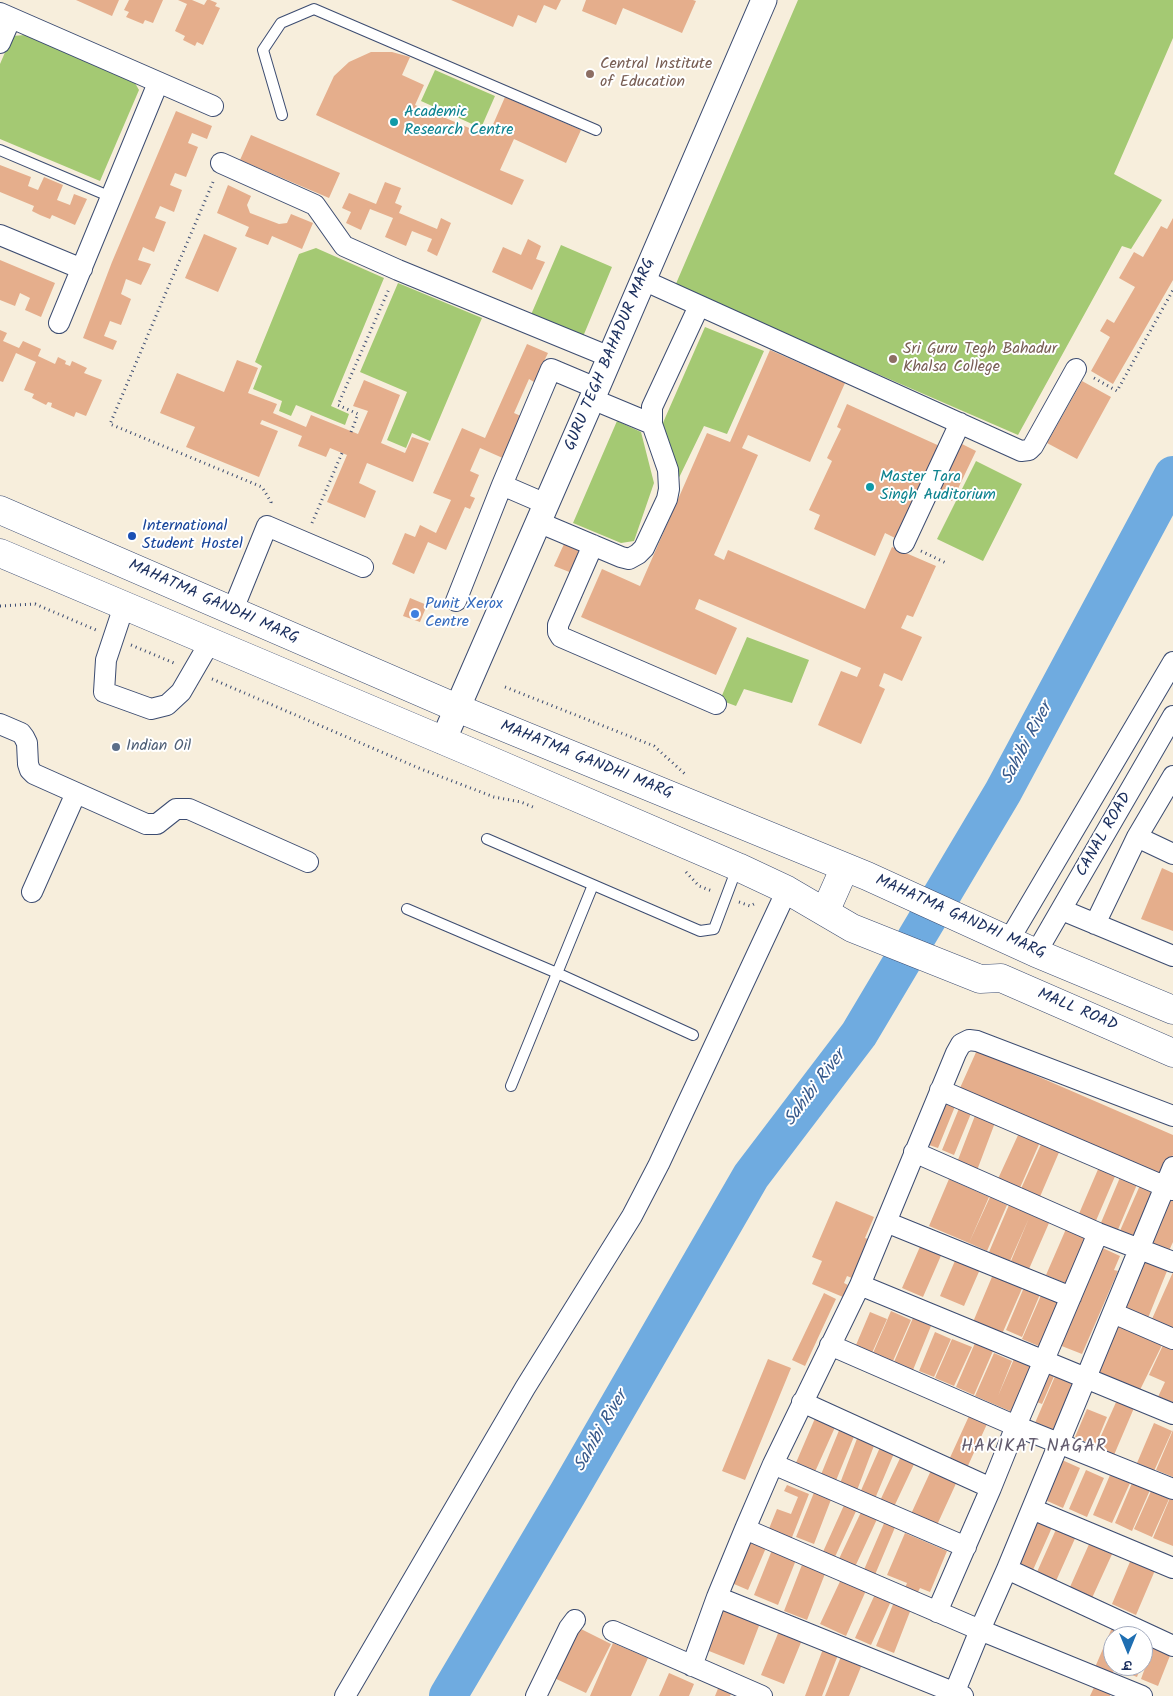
<!DOCTYPE html>
<meta charset="utf-8">
<style>
body{margin:0}
#map{position:relative;width:1173px;height:1696px;overflow:hidden;background:#f7eedc;font-family:Kalam,"Playpen Sans Deva",sans-serif}
canvas{display:block}
.north{position:absolute;left:1103px;top:1626px;width:50px;height:50px;box-sizing:border-box;background:#fff;border:1px solid #a4acbf;border-radius:50%;rotate:180deg;font-size:14px;font-weight:700;line-height:20px;text-align:center;color:#1b2f5e}
.north::after{content:'';display:block;margin:auto;width:18px;height:22px;background:#1f6fb2;clip-path:polygon(50% 0,100% 100%,50% 72%,0 100%)}
</style>
<div id="map">
<canvas width="1173" height="1696"></canvas>
<div class="north">उ</div>
</div>
<script>
const context = document.querySelector('canvas').getContext('2d');
context.lineJoin = 'round';
function fillPath(path, color) { context.fillStyle = color; context.fill(path, 'evenodd'); }
const toPath = rows => new Path2D(rows.map(r => 'M' + r).join(''));
function stroke(path, color, width, dash) { context.strokeStyle = color; context.lineWidth = width; context.lineCap = dash ? 'butt' : 'round'; context.setLineDash(dash || []); context.stroke(path); }
function drawText(font, color, halo, rows, align = 'center') {
  context.font = font + ' Kalam,sans-serif'; context.lineWidth = 4; context.setLineDash([]); context.textBaseline = 'middle'; context.strokeStyle = halo; context.fillStyle = color; for (const [text, x, y, turn = 0] of rows) {
    context.save(); context.translate(x, y); context.rotate((+turn || 0) * Math.PI / 180); context.textAlign = isNaN(turn) ? turn : align; if (halo) context.strokeText(text, 0, 0); context.fillText(text, 0, 0); context.restore();
  }
}
const green = toPath([
 [798,0,1173,0,1173,38,1114,174,1162,200,1131,249,1122,246,1018,435,675,286],
 [25,35,135,83,139,90,100,181,0,139,0,64,12,36],
 [435,70,495,96,481,128,421,101],
 [561,245,612,267,582,339,530,317],
 [316,248,384,278,331,406,349,414,345,425,296,405,291,416,279,411,282,401,253,389,262,366,255,362,299,254],
 [398,283,482,318,430,441,412,433,406,448,387,440,407,392,360,372],
 [705,327,764,351,727,434,704,426,675,486,662,425],
 [617,421,641,432,654,483,634,541,621,543,573,523],
 [976,461,1022,484,983,561,937,539],
 [747,637,809,660,792,703,744,689,736,706,720,700]
]);
const river = toPath([
 [448,1696,568,1493,751,1176,859,1034,1003,792,1173,475]
]);
const building = toPath([
 [76,0,119,0,112,16],
 [129,0,163,0,153,23,145,20,143,24,126,17,129,12,124,10],
 [178,0,192,0,204,5,207,0,210,0,217,3,215,6,220,8,203,45,197,42,195,46,183,40,185,36,175,31,187,4],
 [451,0,561,0,556,10,544,5,536,23,518,15,513,27],
 [586,0,693,0,696,1,682,33,623,8,616,25,582,11],
 [371,52,392,52,410,57,402,75,424,85,415,105,488,136,505,97,581,130,566,163,514,139,500,170,524,180,512,205,316,115,334,76,349,62],
 [176,111,212,126,207,139,192,133,188,143,198,147,186,177,175,173,170,185,182,190,174,212,160,206,155,218,166,222,154,252,143,247,138,260,151,264,141,285,126,279,121,294,131,299,121,325,110,321,104,336,117,341,113,350,83,338,112,262],
 [251,135,340,173,329,198,240,160],
 [0,165,31,177,28,186,38,190,44,177,63,185,57,200,70,205,74,194,87,199,75,225,52,215,50,219,40,215,32,211,34,206,0,192],
 [385,182,401,188,395,203,402,206,399,213,437,229,441,218,451,223,437,256,427,251,432,239,412,231,406,246,385,237,393,218,370,209,361,230,346,223,351,212,342,208,349,193,376,204],
 [228,185,251,196,247,205,250,213,279,224,287,223,291,214,313,223,302,249,272,236,268,245,245,236,249,227,217,213],
 [1173,218,1173,280,1113,384,1091,371,1110,337,1100,331,1107,319,1114,323,1135,287,1119,278,1134,252,1143,257,1161,226,1167,229],
 [204,234,237,248,218,292,185,278],
 [528,239,541,246,536,259,545,262,532,290,492,272,503,247,521,255],
 [0,260,55,283,41,317,25,310,30,298,20,293,15,306,0,300],
 [0,330,7,333,3,341,19,348,23,341,41,349,38,356,55,364,58,357,66,361,65,364,70,366,72,361,87,368,84,373,102,380,86,416,76,412,74,417,51,407,52,403,48,402,46,405,32,398,34,394,24,390,36,362,16,353,3,382,0,381],
 [527,344,548,353,534,382,529,379,514,413,523,417,505,459,480,448,470,471,479,475,470,496,475,498,470,509,465,507,446,550,428,542,414,574,392,564,405,533,415,537,420,525,436,533,451,500,433,493,462,428,485,438],
 [770,350,845,383,810,462,748,435,742,448,758,455,714,555,724,560,728,550,865,609,892,547,936,566,913,617,907,615,901,628,922,637,902,681,884,673,879,686,885,689,861,744,818,725,841,671,857,677,861,668,699,599,695,609,737,628,716,675,581,617,602,569,640,586,707,433,730,442],
 [237,360,258,368,248,393,277,404,273,413,306,427,311,415,358,434,368,411,353,406,364,380,400,395,381,443,405,453,412,437,429,443,413,482,367,463,359,483,376,491,365,518,327,502,347,455,330,448,326,457,298,446,302,436,262,420,260,424,278,431,259,477,186,447,195,427,160,413,177,373,224,392],
 [1082,381,1111,397,1077,459,1047,443],
 [847,404,944,448,897,539,885,533,875,556,814,529,820,515,809,510,832,461,827,458,841,429,837,427],
 [956,441,976,451,952,501,932,492],
 [564,544,581,552,572,573,554,566],
 [410,598,427,605,420,622,403,616],
 [1162,868,1173,873,1173,931,1141,919],
 [977,1050,1173,1135,1173,1155,1164,1176,960,1088],
 [941,1098,956,1104,938,1148,923,1143],
 [960,1106,972,1111,954,1155,942,1150],
 [976,1113,996,1120,976,1173,956,1165],
 [1019,1133,1040,1142,1019,1190,997,1181],
 [1042,1142,1060,1150,1039,1199,1020,1191],
 [1099,1167,1116,1174,1095,1223,1078,1216],
 [1121,1175,1138,1182,1117,1232,1100,1225],
 [949,1179,989,1197,969,1243,929,1226],
 [1141,1183,1160,1191,1138,1240,1119,1233],
 [1170,1195,1173,1196,1173,1242,1168,1253,1149,1244],
 [990,1197,1007,1205,987,1251,969,1243],
 [836,1201,874,1217,865,1238,868,1239,852,1278,847,1276,844,1283,848,1285,843,1297,812,1284,822,1261,812,1257],
 [1009,1205,1049,1223,1029,1269,1011,1261,1029,1218,1010,1261,989,1252],
 [1066,1229,1090,1239,1070,1285,1046,1275],
 [922,1242,943,1251,923,1297,902,1288],
 [1096,1245,1120,1256,1114,1270,1118,1271,1082,1354,1054,1343],
 [957,1256,981,1267,964,1306,940,1296],
 [1143,1261,1167,1271,1148,1318,1124,1309],
 [994,1272,1024,1284,1002,1334,973,1322],
 [1173,1272,1173,1328,1152,1319],
 [1025,1285,1041,1292,1022,1337,1006,1330],
 [824,1293,836,1299,805,1366,792,1360],
 [1042,1293,1066,1304,1046,1349,1022,1339],
 [891,1311,911,1320,893,1361,873,1353],
 [870,1312,887,1319,872,1353,856,1345],
 [913,1318,931,1326,913,1370,894,1362],
 [1118,1321,1163,1343,1139,1392,1094,1371],
 [935,1332,951,1339,934,1377,919,1371],
 [952,1339,972,1347,954,1386,935,1378],
 [975,1343,993,1351,974,1395,956,1387],
 [1164,1343,1173,1347,1173,1406,1157,1399,1165,1382,1149,1375],
 [994,1353,1012,1361,998,1396,1014,1359,1031,1367,1012,1412,975,1396],
 [768,1359,791,1368,745,1480,722,1471],
 [1042,1368,1055,1374,1042,1404,1029,1399],
 [1056,1374,1077,1382,1055,1432,1035,1423],
 [1117,1400,1134,1408,1114,1455,1096,1447],
 [1087,1409,1107,1417,1095,1446,1075,1437],
 [816,1416,836,1425,814,1474,795,1465],
 [969,1416,987,1424,966,1470,948,1462],
 [1154,1423,1172,1431,1154,1471,1137,1463],
 [840,1428,855,1434,835,1483,820,1477],
 [1173,1430,1173,1477,1156,1470],
 [858,1436,875,1443,856,1493,839,1486],
 [881,1445,895,1451,874,1501,859,1495],
 [902,1454,916,1460,892,1511,878,1505],
 [1062,1460,1080,1468,1063,1508,1045,1500],
 [933,1466,959,1477,937,1525,911,1514],
 [1086,1470,1104,1478,1087,1517,1069,1509],
 [1110,1475,1130,1483,1112,1523,1093,1515],
 [1132,1483,1150,1490,1132,1531,1115,1523],
 [787,1485,809,1494,789,1545,766,1536,777,1509,791,1514,798,1497,784,1491],
 [815,1490,832,1497,814,1544,796,1537],
 [1151,1491,1169,1499,1152,1537,1134,1529],
 [1170,1498,1173,1499,1173,1546,1153,1538],
 [845,1503,857,1509,834,1559,822,1554],
 [862,1510,878,1517,854,1569,838,1561],
 [1040,1517,1054,1523,1033,1570,1020,1564],
 [885,1521,896,1525,874,1577,863,1572],
 [1058,1525,1077,1534,1056,1581,1037,1572],
 [905,1533,947,1551,930,1592,920,1588,917,1594,905,1588,907,1583,887,1575],
 [746,1534,768,1543,748,1590,727,1581],
 [1090,1542,1113,1552,1092,1598,1070,1587],
 [774,1545,798,1555,778,1605,754,1595],
 [805,1557,828,1566,807,1620,784,1611],
 [1132,1557,1156,1568,1136,1615,1112,1604],
 [843,1575,868,1586,846,1636,820,1624],
 [876,1592,892,1599,871,1645,855,1638],
 [894,1602,911,1609,894,1653,876,1646],
 [722,1603,762,1618,744,1665,704,1649],
 [1114,1623,1129,1636,1113,1636,1113,1666,1116,1666,1110,1679,1093,1672],
 [575,1626,611,1644,586,1693,550,1676],
 [779,1631,802,1640,784,1684,761,1675],
 [1143,1636,1151,1639,1143,1660],
 [1155,1641,1173,1648,1158,1686,1141,1679],
 [613,1643,648,1658,631,1696,590,1696],
 [823,1649,838,1655,822,1696,805,1696],
 [842,1654,863,1662,849,1696,825,1696],
 [1121,1666,1141,1666,1137,1677,1119,1670],
 [669,1673,694,1684,689,1696,659,1696],
 [1096,1683,1112,1690,1110,1696,1090,1696],
 [719,1686,732,1692,730,1696,715,1696]
]);
const path = toPath([
 [213,182,110,424,262,487,271,502,270,506],
 [1094,378,1117,391,1173,290],
 [351,432,358,414,338,405,389,289],
 [312,523,342,453],
 [921,551,946,563],
 [0,606,35,604,96,630],
 [131,645,174,663],
 [212,679,421,769,494,797,521,802,533,807],
 [505,687,654,746,685,774],
 [686,872,699,886,712,891],
 [739,902,750,906,756,903]
]);
const service = toPath([
 [282,115,263,50,281,23,314,9,596,130],
 [0,150,111,197],
 [487,839,700,931,714,929,737,868],
 [407,909,557,973,693,1035],
 [511,1086,593,885]
]);
const minor = toPath([
 [0,13,213,106],
 [0,43,11,18],
 [221,163,315,205,344,246,398,270,610,357],
 [0,235,82,269],
 [643,280,1021,451,1029,450,1033,446,1076,369],
 [59,323,158,83],
 [592,399,652,424],
 [546,504,502,485,551,369,596,388],
 [538,522,621,557,629,559,638,554,644,548,667,499,669,489,668,470,652,424,652,407,699,306],
 [904,543,960,423],
 [593,545,558,625,558,632,561,637,716,704],
 [456,601,502,485],
 [124,606,106,660,104,692,151,709,167,705,181,692,210,642],
 [232,612,267,526,363,567],
 [0,724,21,733,24,737,27,743,28,764,30,770,34,774,146,824,157,824,176,809,189,809,308,862],
 [1137,837,1173,854],
 [32,892,76,793],
 [1062,910,1173,956],
 [1095,924,1137,837,1173,776],
 [1009,940,1173,662],
 [1036,953,1173,716],
 [940,1090,1173,1190],
 [914,1152,1098,1233,1173,1262],
 [886,1222,1071,1297],
 [860,1285,1173,1414],
 [1113,1313,1173,1339],
 [830,1345,1016,1426,1173,1489],
 [802,1402,991,1488],
 [773,1464,966,1547],
 [1032,1509,1173,1568],
 [745,1529,980,1630,1007,1569,1173,1167],
 [1007,1569,1173,1646],
 [717,1597,963,1696],
 [937,1612,991,1488,1016,1426,1098,1233],
 [613,1631,762,1696],
 [692,1666,717,1597,745,1529,773,1464,860,1285,956,1053,961,1044,969,1040,977,1041,1173,1116],
 [345,1696,525,1388,632,1216,659,1164,787,890],
 [536,1696,569,1628,575,1620],
 [953,1696,980,1630,1142,1696]
]);
const tertiary = toPath([
 [443,741,592,399,764,0]
]);
const primary = toPath([
 [0,510,457,708,867,876,1036,953,1173,1010],
 [0,553,480,756,738,867,787,890,852,928,980,979,1001,978,1173,1053],
 [825,912,845,867]
]);
const markers = [
 [590,74,5,"#8d6e63"],
 [394,122,5,"#0f9aa8"],
 [893,359,5,"#8d6e63"],
 [870,487,5,"#0f9aa8"],
 [132,536,5,"#1a4fb4"],
 [415,614,5,"#3f7fe0"],
 [116,747,5,"#5c6f8a"]
];
const educationNames = [
 ["Central Institute",600,65],
 ["of Education",600,83],
 ["Sri Guru Tegh Bahadur",903,350],
 ["Khalsa College",903,368]
];
const cultureNames = [
 ["Academic",404,113],
 ["Research Centre",404,131],
 ["Master Tara",880,478],
 ["Singh Auditorium",880,496]
];
const streetNames = [
 ["GURU TEGH BAHADUR MARG",611,355,-67],
 ["MAHATMA GANDHI MARG",213,603,24],
 ["MAHATMA GANDHI MARG",586,761,22],
 ["CANAL ROAD",1105,835,-60],
 ["MAHATMA GANDHI MARG",960,918,24],
 ["MALL ROAD",1077,1011,23]
];
const transitNames = [
 ["International",142,527],
 ["Student Hostel",142,545]
];
const shopNames = [
 ["Punit Xerox",425,605],
 ["Centre",425,623]
];
const serviceNames = [
 ["Indian Oil",126,747]
];
const waterNames = [
 ["Sahibi River",1028,744,-62],
 ["Sahibi River",816,1089,-53],
 ["Sahibi River",602,1432,-60]
];
const neighbourhoodNames = [
 ["HAKIKAT NAGAR",1034,1448]
];
fillPath(green, '#a4c973');
stroke(river, '#6fabe0', 38);
fillPath(building, '#e5ae8c');
stroke(service, '#3c4c71', 12);
stroke(minor, '#3c4c71', 22);
stroke(tertiary, '#3c4c71', 27);
stroke(primary, '#3c4c71', 29);
stroke(path, '#3c4c71', 3, [1, 4]);
stroke(service, '#fff', 10);
stroke(minor, '#fff', 20);
stroke(tertiary, '#fff', 25);
stroke(primary, '#fff', 28);
for (const [x, y, r, color] of markers) { const dot = new Path2D(); dot.arc(x, y, r, 0, 2 * Math.PI); context.fillStyle = color; context.fill(dot); stroke(dot, '#fff', 2); }
drawText('16px', '#785e54', '#fff', educationNames, 'left');
drawText('16px', '#0d838f', '#fff', cultureNames, 'left');
drawText('16px', '#1b2f5e', '#fff', streetNames);
drawText('16px', '#164399', '#fff', transitNames, 'left');
drawText('16px', '#366cbe', '#fff', shopNames, 'left');
drawText('16px', '#4e5e75', '#fff', serviceNames, 'left');
drawText('italic 18px', '#385a8c', '#fff', waterNames);
context.letterSpacing = '1px';
drawText('18px', '#625b6e', '#fff', neighbourhoodNames);
context.letterSpacing = '0px';
</script>
